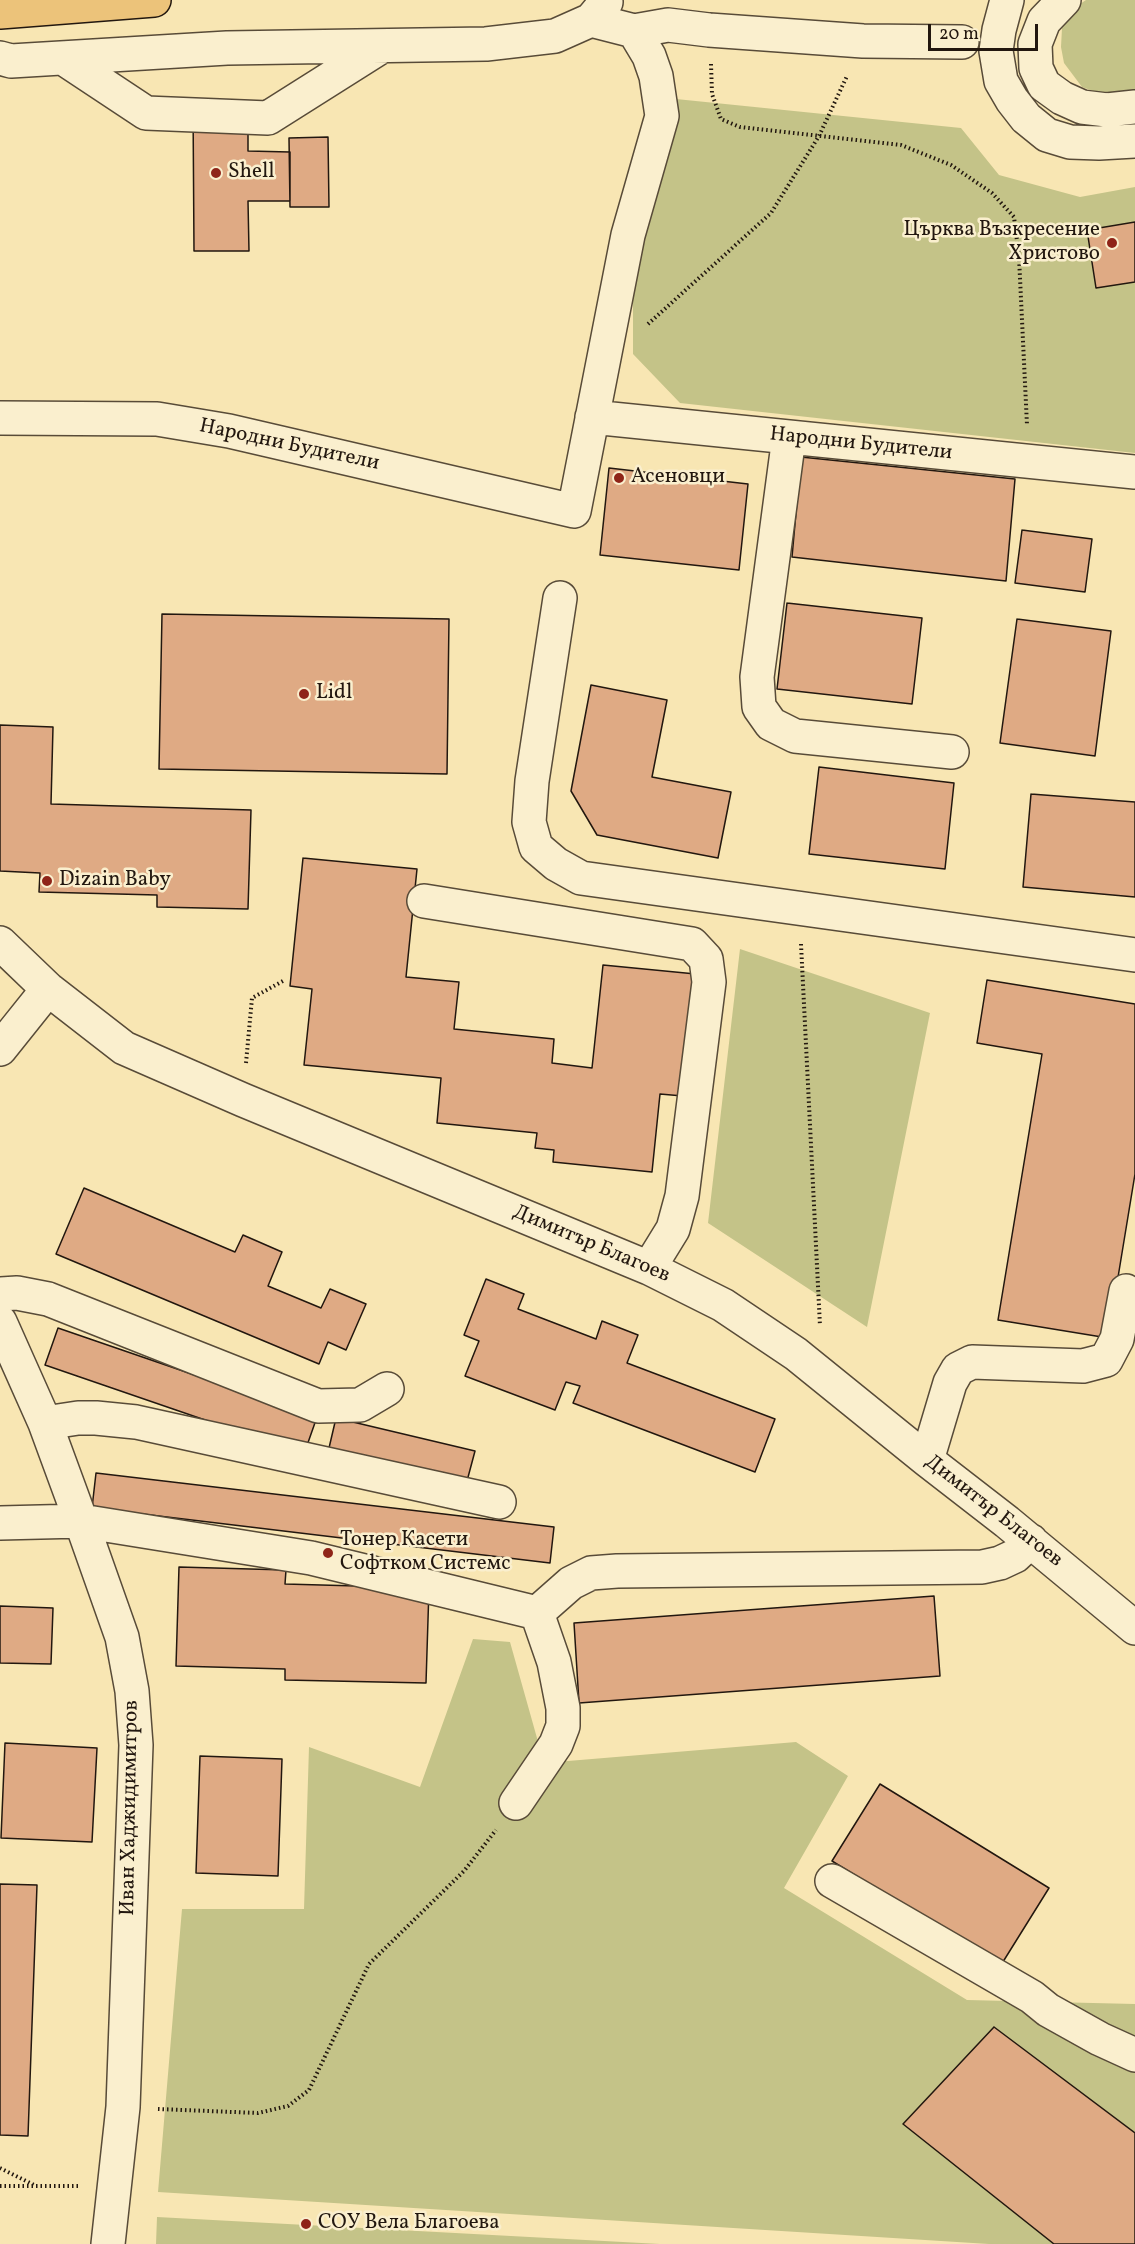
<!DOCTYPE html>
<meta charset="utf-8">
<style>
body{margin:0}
#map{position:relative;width:1135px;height:2244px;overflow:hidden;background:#f8e6b3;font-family:Vollkorn,serif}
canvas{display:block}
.scale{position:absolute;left:928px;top:24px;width:110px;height:27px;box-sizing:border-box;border:3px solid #22170f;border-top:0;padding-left:8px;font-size:18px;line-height:21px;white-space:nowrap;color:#22170f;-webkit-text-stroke:4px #faefce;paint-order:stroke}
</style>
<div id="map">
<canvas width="1135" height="2244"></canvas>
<div class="scale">20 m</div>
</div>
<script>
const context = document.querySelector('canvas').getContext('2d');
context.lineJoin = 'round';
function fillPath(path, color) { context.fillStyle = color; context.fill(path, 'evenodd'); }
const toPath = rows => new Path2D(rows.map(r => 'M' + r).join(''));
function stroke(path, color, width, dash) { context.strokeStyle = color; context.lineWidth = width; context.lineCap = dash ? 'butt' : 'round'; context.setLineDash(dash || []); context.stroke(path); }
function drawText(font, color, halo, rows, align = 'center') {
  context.font = font + ' Vollkorn,serif'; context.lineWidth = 5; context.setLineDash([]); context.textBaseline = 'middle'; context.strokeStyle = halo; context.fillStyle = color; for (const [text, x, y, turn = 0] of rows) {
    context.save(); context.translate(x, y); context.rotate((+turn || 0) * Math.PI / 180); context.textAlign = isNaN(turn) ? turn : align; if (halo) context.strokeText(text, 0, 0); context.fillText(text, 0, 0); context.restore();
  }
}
const green = toPath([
 [1086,0,1135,0,1135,89,1107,96,1082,87,1064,63,1061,47,1062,28,1071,10],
 [676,99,961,128,999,175,1080,197,1135,187,1135,453,680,403,633,354,633,242],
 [740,949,930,1013,867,1327,708,1223],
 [473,1639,510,1642,544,1763,796,1742,848,1776,784,1888,967,2000,1135,2004,1135,2244,989,2244,158,2192,182,1909,304,1909,309,1747,420,1787],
 [157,2217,660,2244,156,2244]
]);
const building = toPath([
 [193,104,248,104,248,151,290,152,290,201,248,201,249,251,194,251,193,104],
 [328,137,329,207,290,207,289,138,328,137],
 [1135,222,1135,282,1096,288,1087,230,1135,222],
 [801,457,1015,479,1006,581,792,557,801,457],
 [609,468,748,484,739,570,600,555,609,468],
 [1022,530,1092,539,1085,592,1015,583,1022,530],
 [787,603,922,618,912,704,777,689,787,603],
 [162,614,449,619,447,774,159,769,162,614],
 [1017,619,1111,631,1095,756,1000,743,1017,619],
 [591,685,667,700,652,777,731,792,718,858,597,835,571,791,591,685],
 [0,725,53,727,51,804,251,810,248,909,157,907,157,895,39,892,40,873,0,871,0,725],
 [819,767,954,783,945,869,809,854,819,767],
 [1031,794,1135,802,1135,897,1023,887,1031,794],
 [303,858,417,869,406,977,459,982,454,1029,554,1039,552,1063,592,1068,603,965,706,975,694,1097,660,1094,652,1172,553,1162,554,1150,535,1148,537,1133,437,1123,441,1078,304,1065,312,989,290,986,303,858],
 [987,980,1135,1004,1135,1174,1108,1338,998,1320,1042,1054,977,1043,987,980],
 [84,1188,235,1252,243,1235,282,1252,268,1286,321,1308,330,1289,366,1304,346,1350,328,1342,319,1364,56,1254,84,1188],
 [486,1279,524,1294,518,1309,596,1339,602,1321,638,1335,627,1363,775,1419,755,1472,573,1403,580,1386,566,1382,555,1410,465,1376,479,1341,464,1335,486,1279],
 [58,1328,317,1417,304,1454,45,1365,58,1328],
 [336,1418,475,1451,467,1481,329,1448,336,1418],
 [96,1473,554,1527,550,1563,92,1508,96,1473],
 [179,1567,286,1570,285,1584,429,1588,426,1683,285,1680,285,1669,176,1666,179,1567],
 [934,1596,940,1676,579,1703,574,1623,934,1596],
 [0,1606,53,1608,51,1664,0,1663,0,1606],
 [5,1743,97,1748,92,1842,1,1838,5,1743],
 [200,1756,282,1759,278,1876,196,1873,200,1756],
 [880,1784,1049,1888,1001,1965,832,1861,880,1784],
 [0,1884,37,1885,28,2136,0,2135,0,1884],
 [994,2027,1135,2133,1135,2244,1054,2244,903,2124,994,2027]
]);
const path = toPath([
 [711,64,712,94,721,119,740,127,901,145,951,165,992,193,1014,217,1019,257,1027,425],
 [648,324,771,213,819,136,847,76],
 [801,944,820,1326],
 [246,1063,252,998,283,981],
 [158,2109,258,2113,288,2106,309,2090,369,1964,464,1871,496,1830],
 [0,2168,34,2185],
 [0,2186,80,2186]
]);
const minor = toPath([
 [1007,0,999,30,996,51,1001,81,1012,100,1026,118,1047,135,1070,142,1099,143,1135,141],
 [1064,0,1044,21,1035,44,1036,68,1044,85,1062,98,1082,107,1107,110,1135,107],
 [634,31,668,25,709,30,863,41,962,42],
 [0,58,11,61,227,48,486,44,555,36,591,20,606,2],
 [63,58,146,113,268,118,382,46],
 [592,417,1135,472],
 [0,418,157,419,229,431,574,511,628,235,662,116,656,76,649,56,634,31,591,20],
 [789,437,757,677,759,707,771,724,795,736,952,752],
 [560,598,532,781,529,822,536,847,556,864,581,878,1135,955],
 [424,901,692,944,706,959,709,982,682,1196,673,1229,649,1268],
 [0,943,48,989,124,1048,243,1100,649,1268,723,1305,796,1354,927,1460,1007,1522,1135,1628],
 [0,1049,48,989],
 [0,1294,17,1293,48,1299,318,1406,360,1405,387,1389],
 [0,1322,45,1423,81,1521,122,1637,132,1691,136,1745,123,2107,108,2244],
 [45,1423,78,1418,96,1418,136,1422,499,1502],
 [927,1460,950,1383,958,1369,972,1362,1083,1366,1106,1360,1117,1339,1126,1291],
 [0,1523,81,1521,311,1558,537,1613],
 [516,1803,556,1744,563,1726,563,1708,554,1662,537,1613,571,1583,591,1573,617,1571,982,1567,1000,1563,1015,1556,1031,1541],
 [832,1881,1032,1997,1048,2010,1100,2039,1135,2055]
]);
const major = toPath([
 [0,12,154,0]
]);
const markers = [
 [216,173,6,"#8f2418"],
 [1112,243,6,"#8f2418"],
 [619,478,6,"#8f2418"],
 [304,694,6,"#8f2418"],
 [47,881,6,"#8f2418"],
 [328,1553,6,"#8f2418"],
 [306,2224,6,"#8f2418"]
];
const poiNames = [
 ["Shell",228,173],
 ["Църква Възкресение",1100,231,"right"],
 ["Христово",1100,255,"right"],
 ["Асеновци",631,478],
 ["Lidl",316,694],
 ["Dizain Baby",59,881],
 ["Тонер Касети",340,1541],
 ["Софтком Системс",340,1565],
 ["СОУ Вела Благоева",318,2224]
];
const streetNames = [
 ["Народни Будители",861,445,6],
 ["Народни Будители",289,446,12],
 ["Димитър Благоев",591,1245,23],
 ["Димитър Благоев",993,1512,38],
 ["Иван Хаджидимитров",131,1808,-89]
];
fillPath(green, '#c4c388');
fillPath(building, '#dfaa84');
stroke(building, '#22170f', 1.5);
stroke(minor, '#584b38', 36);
stroke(major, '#22170f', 36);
stroke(path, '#22170f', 4, [1.5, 3]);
stroke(minor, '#faefce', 33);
stroke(major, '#ecc37a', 33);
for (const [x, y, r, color] of markers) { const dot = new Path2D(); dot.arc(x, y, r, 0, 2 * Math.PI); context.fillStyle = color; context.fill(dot); stroke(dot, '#faefce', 2); }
drawText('21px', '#22170f', '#faefce', poiNames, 'left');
drawText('21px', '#22170f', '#faefce', streetNames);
</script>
